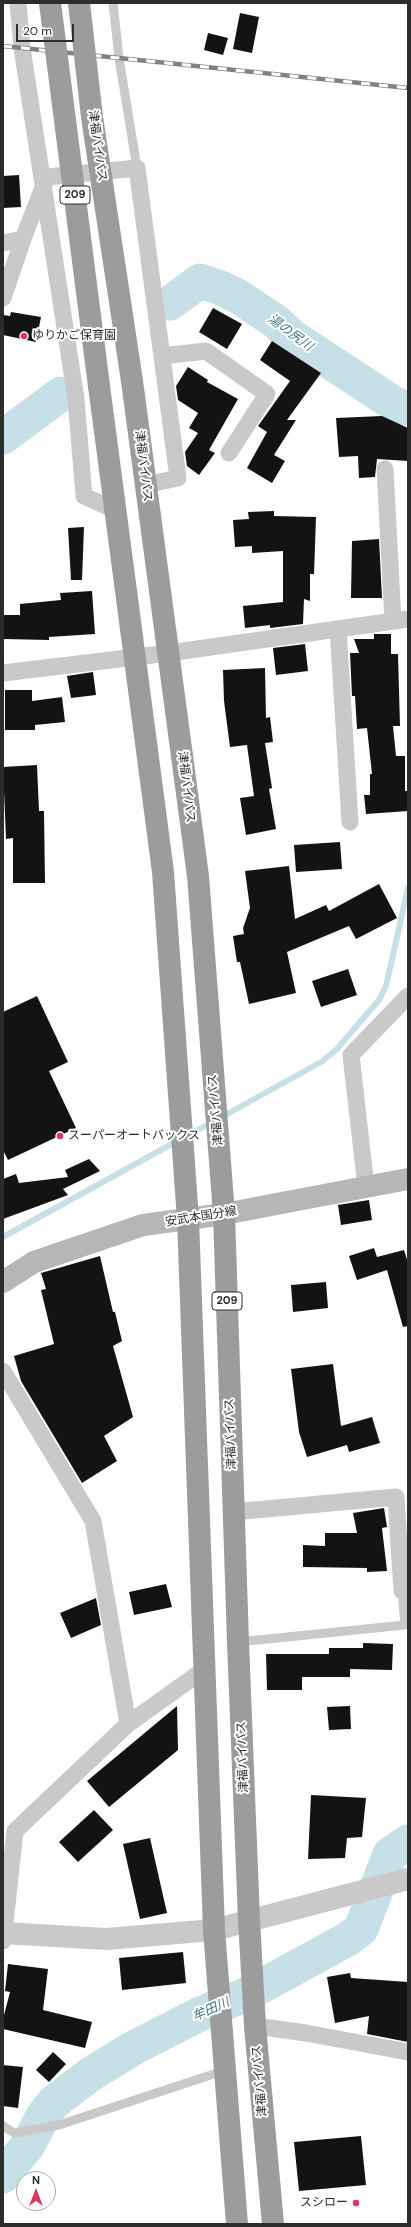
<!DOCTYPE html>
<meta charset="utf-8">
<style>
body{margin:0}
#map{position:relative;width:411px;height:2227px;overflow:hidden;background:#fff;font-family:"DM Sans",sans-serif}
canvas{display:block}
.frame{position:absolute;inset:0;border:4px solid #2c2c2c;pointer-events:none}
.north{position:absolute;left:16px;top:2171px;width:40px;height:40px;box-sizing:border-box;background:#fff;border:1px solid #ababab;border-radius:50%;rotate:0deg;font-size:11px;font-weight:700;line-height:16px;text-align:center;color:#2c2c2c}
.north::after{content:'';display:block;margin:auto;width:14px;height:18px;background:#d7395f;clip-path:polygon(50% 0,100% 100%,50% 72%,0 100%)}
.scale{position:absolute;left:16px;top:24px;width:58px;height:18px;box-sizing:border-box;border:2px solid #2c2c2c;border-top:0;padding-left:5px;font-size:12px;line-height:14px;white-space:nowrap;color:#2c2c2c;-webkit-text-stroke:3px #fff;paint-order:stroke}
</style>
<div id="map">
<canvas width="411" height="2227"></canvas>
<div class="frame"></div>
<div class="north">N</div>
<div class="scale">20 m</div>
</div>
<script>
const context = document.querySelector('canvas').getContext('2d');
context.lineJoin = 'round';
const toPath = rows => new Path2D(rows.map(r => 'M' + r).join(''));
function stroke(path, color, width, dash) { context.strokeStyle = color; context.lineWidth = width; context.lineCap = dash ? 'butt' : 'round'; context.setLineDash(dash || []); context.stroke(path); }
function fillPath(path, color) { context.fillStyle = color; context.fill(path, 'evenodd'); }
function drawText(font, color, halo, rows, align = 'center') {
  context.font = font + ' "DM Sans","Noto Sans JP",sans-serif'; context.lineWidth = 4; context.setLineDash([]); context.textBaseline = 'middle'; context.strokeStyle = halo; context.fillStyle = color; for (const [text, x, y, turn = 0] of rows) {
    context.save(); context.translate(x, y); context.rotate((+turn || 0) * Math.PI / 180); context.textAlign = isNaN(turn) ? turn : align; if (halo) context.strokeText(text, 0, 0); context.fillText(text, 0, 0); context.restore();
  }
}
const stream = toPath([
 [220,1118,321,1062,336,1050,379,1000,386,986,408,888],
 [187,1136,212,1122],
 [3,1237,179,1140]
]);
const river = toPath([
 [170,303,200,281,221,288,239,297,275,321,294,338,396,405,408,408],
 [3,437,61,394],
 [3,2176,28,2145,43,2116,54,2102,91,2074,135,2047,200,2014,247,1994,348,1939,361,1929,390,1854,408,1842]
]);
const building = toPath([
 [240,13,259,17,252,53,233,49],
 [208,33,228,38,223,55,204,50],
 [19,175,21,207,3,208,3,176],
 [213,308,242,324,227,349,199,332],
 [11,312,41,317,36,342,3,335,3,315,10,316],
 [272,341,321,373,287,420,296,420,274,455,285,461,272,483,247,468,267,432,258,426,290,381,260,360],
 [188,367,208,380,207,382,238,399,209,450,215,453,199,475,187,466,185,452,198,433,189,428,198,413,178,400,176,386],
 [382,416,408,428,408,461,377,459,375,477,359,478,358,456,339,457,336,418],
 [274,511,274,516,316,517,314,574,310,574,310,601,304,599,303,624,270,628,270,625,245,628,243,606,283,602,283,551,252,553,252,546,235,547,233,520,249,519,248,512],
 [84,527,82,580,71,580,68,528],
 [379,539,382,598,351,598,352,541],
 [92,591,95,634,49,637,49,640,3,639,3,615,20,615,20,604,61,600,60,593],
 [374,634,391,634,391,654,398,654,400,726,393,726,396,756,405,756,405,791,408,791,408,811,366,814,364,795,370,795,370,774,372,774,367,728,357,729,355,696,352,696,350,653,359,653,354,639,374,639],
 [305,644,308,671,276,675,273,648],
 [265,668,266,718,270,717,273,742,265,743,272,788,269,789,276,829,246,835,240,798,254,796,247,745,230,747,224,701,223,670],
 [93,672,96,695,71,698,67,676],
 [5,690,32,690,32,701,62,697,65,722,35,725,35,730,5,730],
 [37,765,39,811,44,811,45,883,13,883,13,838,6,839,3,767],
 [340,842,342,869,296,872,294,845],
 [289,866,295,919,326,905,329,911,379,884,397,918,356,939,349,926,287,952,296,993,249,1004,240,962,237,962,233,936,244,934,243,928,250,908,245,871],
 [348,969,357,995,321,1007,312,981],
 [37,996,68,1062,49,1071,76,1128,8,1160,3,1150,3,1012],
 [89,1159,100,1171,63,1189,68,1195,3,1219,3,1179,16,1174,19,1183,68,1177,65,1170],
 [369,1200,372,1220,341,1225,338,1205],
 [374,1248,377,1257,404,1250,408,1263,408,1326,403,1327,387,1270,357,1280,349,1256],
 [100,1256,113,1312,115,1312,122,1341,113,1346,133,1417,104,1436,117,1461,82,1483,21,1381,14,1356,54,1344,41,1290,46,1289,41,1273],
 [326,1282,328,1308,293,1312,291,1285],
 [333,1364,341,1426,372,1417,380,1443,349,1452,347,1445,307,1457,299,1432,291,1369],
 [384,1508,387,1527,382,1528,387,1571,367,1572,367,1568,303,1567,303,1545,325,1546,325,1533,357,1533,353,1513],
 [166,1584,172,1607,134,1615,129,1592],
 [96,1598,101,1625,71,1638,60,1613],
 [363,1643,393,1644,392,1670,350,1669,350,1677,302,1677,302,1690,267,1690,266,1654,329,1654,329,1648,363,1648],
 [177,1706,178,1750,109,1807,87,1781],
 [350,1706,351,1729,329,1730,327,1707],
 [311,1795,366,1798,362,1837,347,1838,345,1858,308,1859],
 [94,1810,113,1830,78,1862,59,1842],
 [150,1838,167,1913,140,1919,123,1844],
 [183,1952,186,1983,122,1990,119,1958],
 [8,1964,48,1969,43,2010,92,2022,85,2048,3,2029,3,2019,10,1992,5,1991],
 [350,1973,351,1978,408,1982,408,2042,367,2034,369,2016,335,2023,327,1977],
 [53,2052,66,2064,49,2082,36,2070],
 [3,2065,23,2067,18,2108,3,2106],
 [361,2136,366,2185,299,2191,294,2142]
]);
const service = toPath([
 [113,3,119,58,137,168],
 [238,1642,405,1625,402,1591],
 [3,2126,14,2133,59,2125,223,2071]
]);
const minor = toPath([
 [18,3,22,48,76,399,84,496,115,510],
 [3,243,23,239],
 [3,298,23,239,47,177,137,168,178,478,145,485],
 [162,356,206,351,267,394,229,453],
 [385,469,393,621],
 [338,629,350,822],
 [3,673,169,653,408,619],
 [366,1187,351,1055,408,996],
 [3,1371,93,1521,128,1724],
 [233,1512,396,1497,402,1591,408,1591],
 [3,1941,15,1831,128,1724,205,1669],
 [255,2026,306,2033,408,2052]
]);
const tertiary = toPath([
 [3,1933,106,1939,214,1930,408,1879]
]);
const secondary = toPath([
 [3,1282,34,1262,143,1225,224,1214,408,1179]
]);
const trunk = toPath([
 [132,381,198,876,224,1214,238,1642,249,1920,255,2026,273,2224],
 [99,386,163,872,188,1219,214,1930,237,2224]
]);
const rail = toPath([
 [3,46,408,88]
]);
const trunkBridge = toPath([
 [50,3,99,386],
 [79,3,92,117,132,381]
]);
const markers = [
 [24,336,4,"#d7395f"],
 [60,1136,4,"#d7395f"],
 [356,2203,4,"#d7395f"]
];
const shields = [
 [75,195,30],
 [227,1301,30]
];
const shieldNames = [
 ["209",75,195],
 ["209",227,1301]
];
const streetNames = [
 ["津福バイパス",97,146,82],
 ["津福バイパス",143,466,83],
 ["津福バイパス",186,787,83],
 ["津福バイパス",216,1110,-95],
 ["安武本国分線",201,1217,-9],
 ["津福バイパス",231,1434,-92],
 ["津福バイパス",243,1757,-92],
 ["津福バイパス",260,2081,-95]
];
const poiNames = [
 ["ゆりかご保育園",32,336],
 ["スーパーオートバックス",68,1136],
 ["スシロー",348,2203,"right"]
];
const waterNames = [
 ["湯の尻川",290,333,36],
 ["牟田川",211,2010,-24]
];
stroke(stream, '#c7e0e8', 6);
stroke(river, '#c7e0e8', 35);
fillPath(building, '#131313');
stroke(service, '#c9c9c9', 9);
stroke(minor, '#c9c9c9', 17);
stroke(tertiary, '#c9c9c9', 22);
stroke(secondary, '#b6b6b6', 22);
stroke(trunk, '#9c9c9c', 22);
stroke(rail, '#818181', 4.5);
stroke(rail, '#fff', 3, [9]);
stroke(trunkBridge, '#9c9c9c', 22);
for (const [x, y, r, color] of markers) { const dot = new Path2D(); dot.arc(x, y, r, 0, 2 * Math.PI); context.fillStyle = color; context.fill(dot); stroke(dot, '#fff', 1.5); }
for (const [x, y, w] of shields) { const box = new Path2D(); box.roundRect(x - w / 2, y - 9, w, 18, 3); context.fillStyle = '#fff'; context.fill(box); stroke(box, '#2c2c2c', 1); }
drawText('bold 11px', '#2c2c2c', null, shieldNames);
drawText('12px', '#2c2c2c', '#fff', streetNames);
drawText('12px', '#2c2c2c', '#fff', poiNames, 'left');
drawText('italic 13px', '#417887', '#fff', waterNames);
</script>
